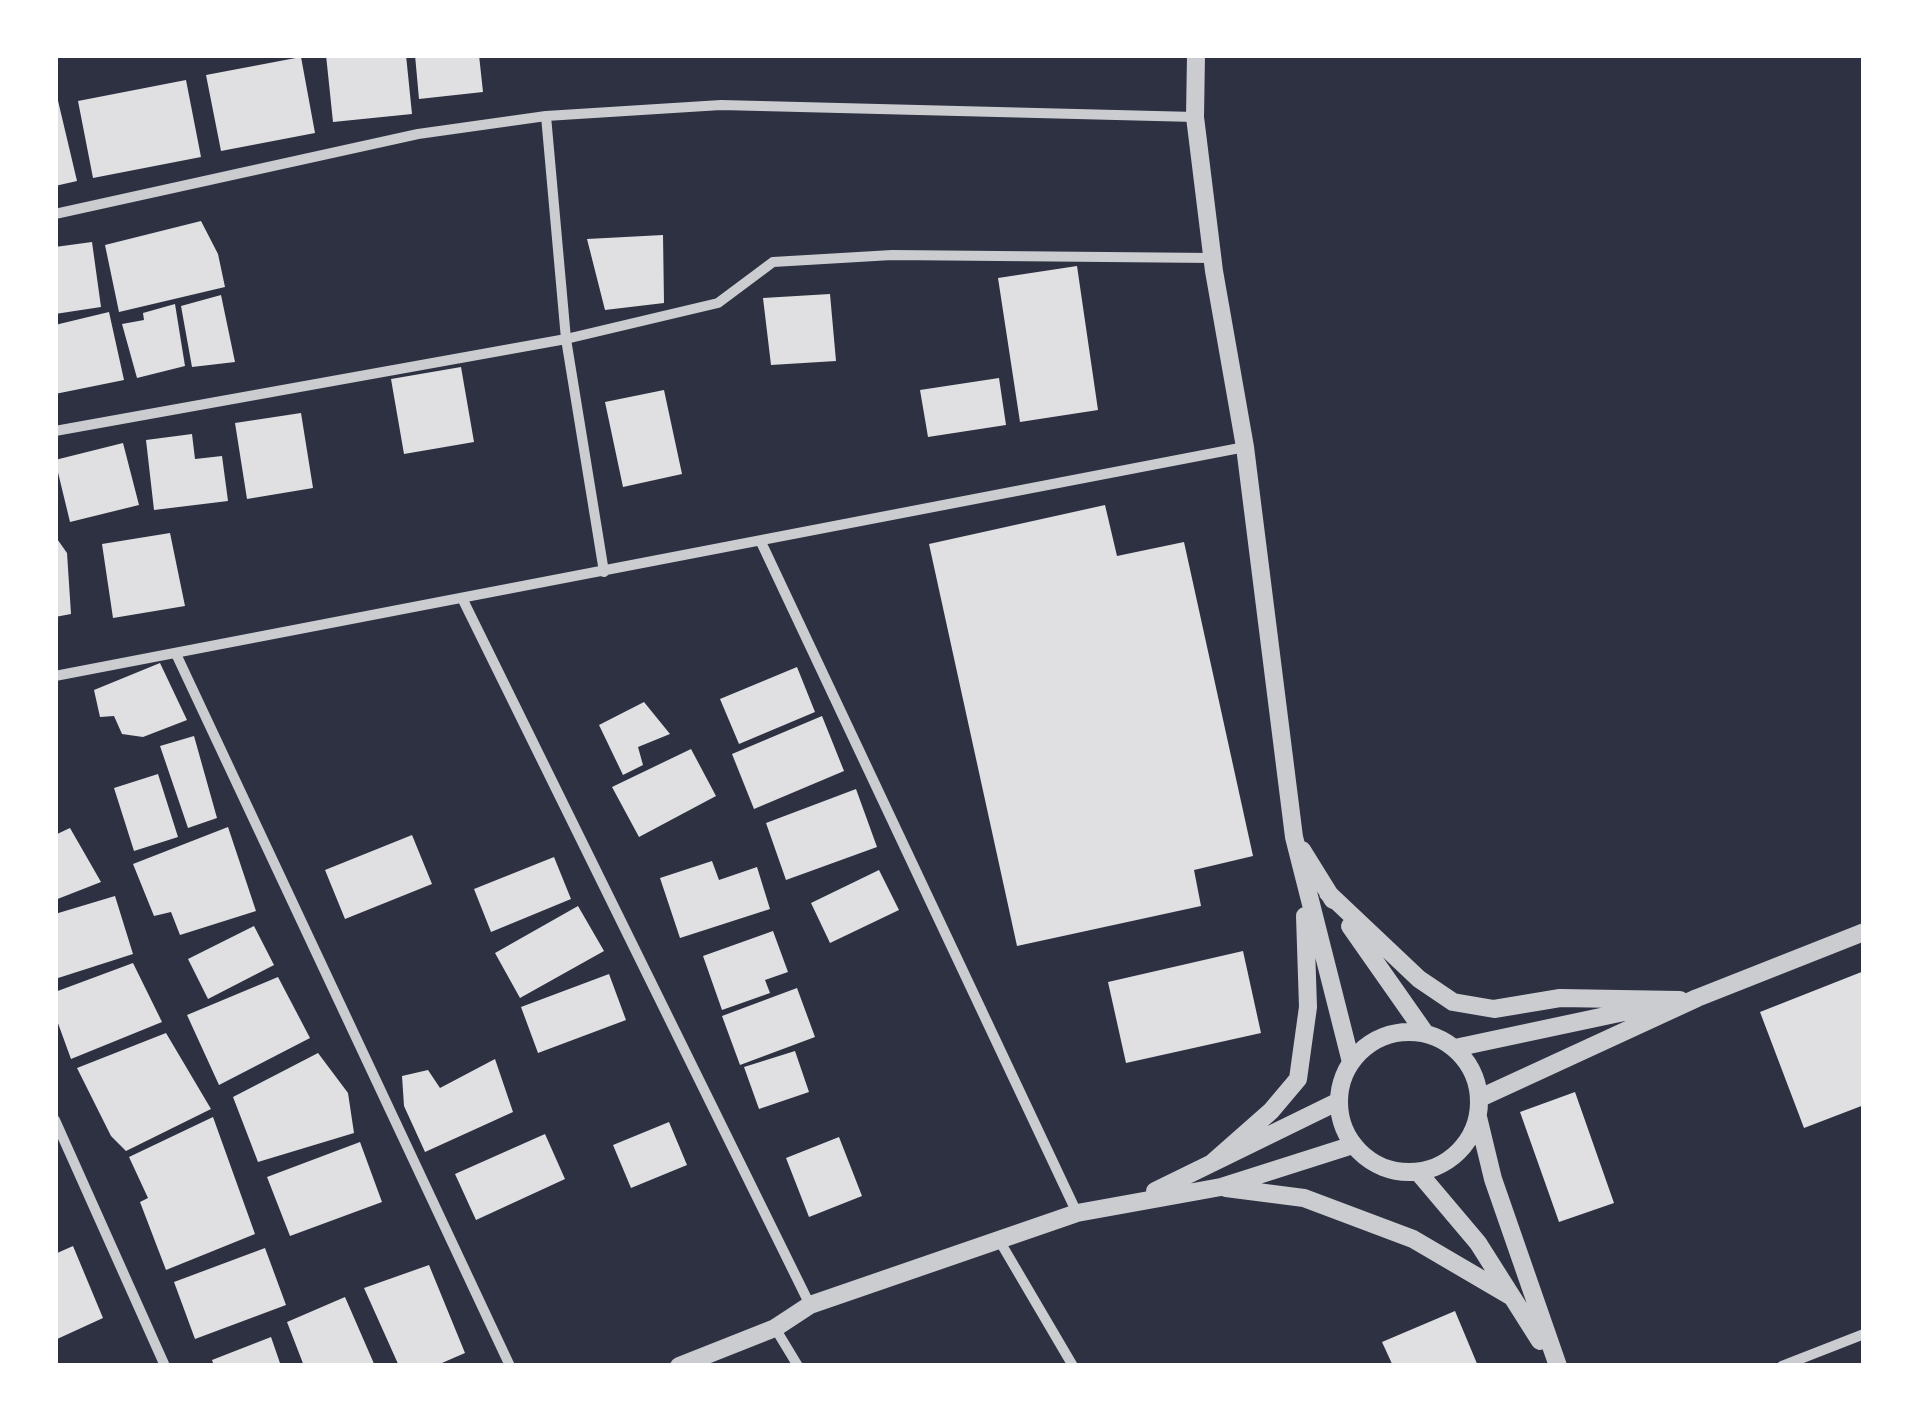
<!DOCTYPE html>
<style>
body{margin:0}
#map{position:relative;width:1919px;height:1421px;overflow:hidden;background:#2d3142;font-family:Mulish,sans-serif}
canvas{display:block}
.frame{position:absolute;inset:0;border:58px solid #fff;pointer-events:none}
</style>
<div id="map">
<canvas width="1919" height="1421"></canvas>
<div class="frame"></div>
</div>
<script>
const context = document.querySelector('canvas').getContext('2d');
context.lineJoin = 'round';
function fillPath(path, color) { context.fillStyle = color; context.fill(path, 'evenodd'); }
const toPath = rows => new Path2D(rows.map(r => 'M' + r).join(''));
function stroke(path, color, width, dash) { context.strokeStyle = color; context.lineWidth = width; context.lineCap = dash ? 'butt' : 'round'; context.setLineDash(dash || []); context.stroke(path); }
const building = toPath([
 [326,55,406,55,412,114,333,122],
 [415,55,479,55,483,92,419,99],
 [301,57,315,133,221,151,206,75],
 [186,80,201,157,93,178,78,101],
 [55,88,77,181,55,186],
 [201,221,218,254,225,287,119,312,105,245],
 [663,235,664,303,605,310,587,239],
 [92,242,101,307,55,314,55,247],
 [1077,266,1098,410,1020,422,998,278],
 [830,294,836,361,771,365,763,298],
 [221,295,235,362,192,367,181,306],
 [175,304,185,366,137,378,122,324,144,320,143,313],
 [109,312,124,380,55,394,55,325],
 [461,367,474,442,404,454,391,379],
 [999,378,1006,425,928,437,920,390],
 [664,390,682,474,623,487,605,402],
 [301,413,313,488,247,499,235,423],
 [192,434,195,459,222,456,228,501,154,510,146,440],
 [123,443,139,505,70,522,55,460],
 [1105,505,1117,556,1184,542,1253,856,1194,870,1201,906,1017,946,929,544],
 [170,533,185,606,113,618,102,544],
 [55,536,67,553,71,614,55,617],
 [160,663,187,720,143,737,122,734,114,716,100,717,94,690],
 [797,667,815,712,739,744,720,699],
 [644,702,670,734,638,747,643,765,623,775,599,725],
 [822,716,844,771,754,809,732,754],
 [194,736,217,818,188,828,160,746],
 [691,749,716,796,639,837,612,787],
 [158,774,178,837,134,851,114,788],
 [856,789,877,847,786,880,766,823],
 [228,827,256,911,180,935,171,912,154,916,133,864],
 [70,828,101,882,55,900,55,835],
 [412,835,432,884,345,919,325,870],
 [554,857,571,899,491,932,474,889],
 [712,861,719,880,757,867,770,909,680,938,660,878],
 [879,870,899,910,830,943,811,903],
 [115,896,133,954,55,979,55,914],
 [578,906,604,951,520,998,495,953],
 [254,926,274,965,208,999,188,959],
 [773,931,788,972,765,980,770,993,722,1010,703,956],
 [1243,951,1261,1033,1126,1063,1108,982],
 [133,963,162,1022,71,1059,55,1015,55,992],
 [1864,971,1864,1105,1804,1128,1760,1012],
 [609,974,626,1020,538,1053,521,1007],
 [278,977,310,1038,219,1085,187,1015],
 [797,988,815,1037,740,1065,722,1016],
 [166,1033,211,1109,126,1151,111,1136,77,1068],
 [795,1051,809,1092,759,1109,744,1067],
 [318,1053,348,1093,354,1133,258,1162,233,1097],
 [495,1059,513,1112,425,1152,404,1106,402,1076,428,1070,440,1088],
 [1575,1092,1614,1203,1559,1222,1520,1112],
 [213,1117,255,1234,166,1270,140,1202,148,1198,129,1157],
 [669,1122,687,1165,631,1188,613,1145],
 [545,1134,565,1179,476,1220,455,1174],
 [839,1137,862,1196,809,1217,786,1158],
 [360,1142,382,1202,290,1236,267,1177],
 [73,1246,103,1318,55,1340,55,1254],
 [265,1248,286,1305,195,1339,174,1282],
 [429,1265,465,1353,435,1366,399,1366,364,1288],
 [345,1297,375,1366,304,1366,287,1322],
 [1455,1311,1478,1366,1393,1366,1382,1342],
 [271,1337,281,1366,214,1366,212,1360]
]);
const minor = toPath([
 [546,116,566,339,604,572],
 [55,214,418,134,546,116,721,105,1195,117],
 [55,431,566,339,718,303,773,262,892,255,1213,258],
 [761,542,1077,1213],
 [463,600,810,1305],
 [177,656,510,1366],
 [55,676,1245,447],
 [55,1120,165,1366],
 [999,1240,1073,1366],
 [775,1328,798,1366],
 [1782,1366,1864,1334]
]);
const tertiary = toPath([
 [1196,55,1195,117,1214,271,1245,447,1294,837,1351,1062],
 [1302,850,1333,900],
 [1328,893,1419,979,1453,1002,1494,1009,1560,998,1680,1000],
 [1350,926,1425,1033],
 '1339 1102a70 70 0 1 1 140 0a70 70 0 1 1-140 0Z',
 [1455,1048,1657,1005],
 [1480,1098,1697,998,1864,932],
 [1478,1117,1493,1179,1558,1366],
 [1212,1163,1271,1111,1298,1079,1308,1007,1305,916],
 [1418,1172,1478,1243,1540,1341],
 [1226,1188,1304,1198,1413,1239,1512,1297],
 [1155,1191,1339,1101],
 [679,1366,775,1328,810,1305,1077,1213,1221,1187,1353,1145]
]);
fillPath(building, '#e0e0e3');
stroke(minor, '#caccd0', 10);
stroke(tertiary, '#caccd0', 18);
</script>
